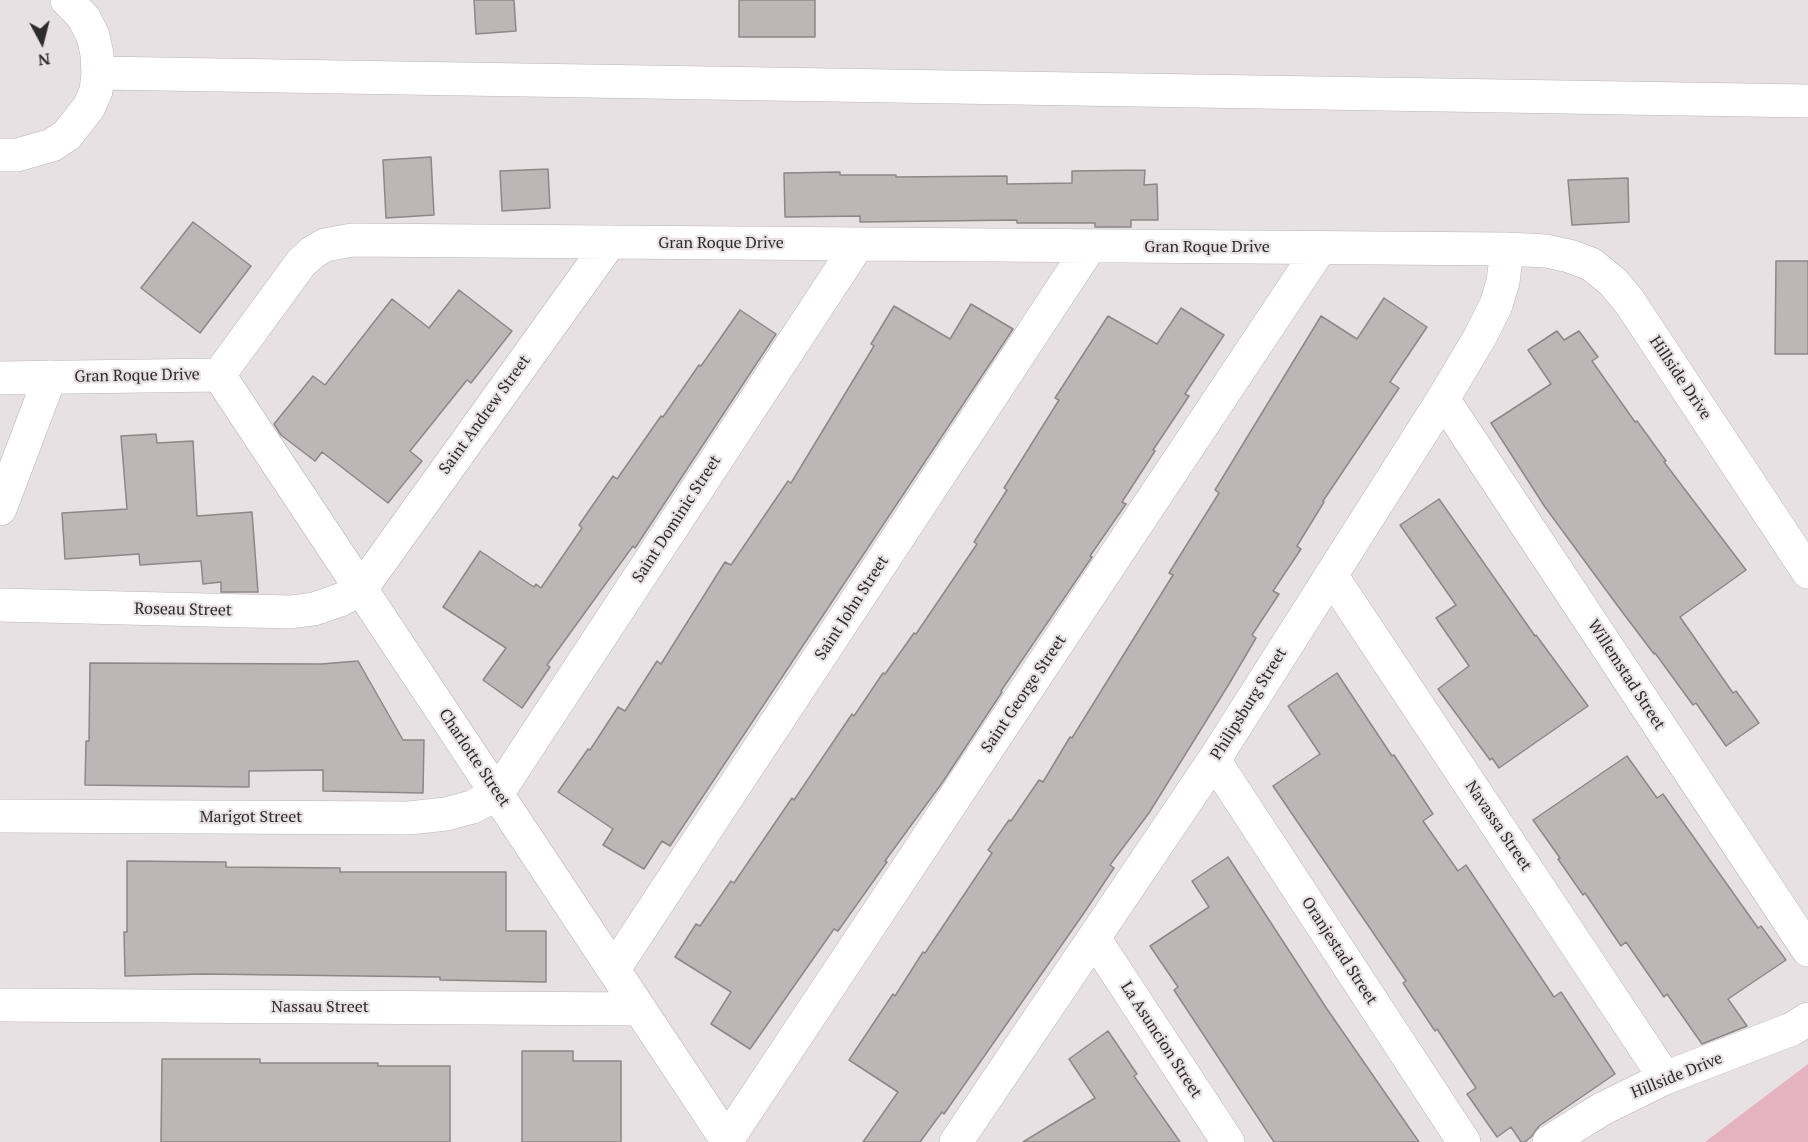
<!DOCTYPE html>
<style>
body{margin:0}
#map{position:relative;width:1808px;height:1142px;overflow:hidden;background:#e8e1e3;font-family:"PT Serif",serif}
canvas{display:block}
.north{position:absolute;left:12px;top:12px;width:60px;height:60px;-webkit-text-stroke:4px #e8e1e3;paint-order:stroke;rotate:173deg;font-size:16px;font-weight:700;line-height:24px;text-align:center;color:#2d2b2b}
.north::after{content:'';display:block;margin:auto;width:21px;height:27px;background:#2d2b2b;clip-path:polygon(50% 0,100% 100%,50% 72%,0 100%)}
</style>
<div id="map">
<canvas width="1808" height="1142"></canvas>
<div class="north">N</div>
</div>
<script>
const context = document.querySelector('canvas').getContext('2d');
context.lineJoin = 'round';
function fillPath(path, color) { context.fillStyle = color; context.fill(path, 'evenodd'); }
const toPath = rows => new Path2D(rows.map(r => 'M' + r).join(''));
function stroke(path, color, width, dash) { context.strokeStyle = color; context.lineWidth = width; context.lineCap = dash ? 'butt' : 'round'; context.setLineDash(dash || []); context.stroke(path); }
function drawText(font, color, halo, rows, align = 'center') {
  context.font = font + ' "PT Serif",serif'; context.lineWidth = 4.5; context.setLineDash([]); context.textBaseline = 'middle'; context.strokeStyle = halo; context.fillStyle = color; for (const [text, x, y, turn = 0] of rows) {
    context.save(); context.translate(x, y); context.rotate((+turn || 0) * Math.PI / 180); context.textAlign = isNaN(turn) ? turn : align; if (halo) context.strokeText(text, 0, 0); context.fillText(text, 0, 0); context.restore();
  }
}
const green = toPath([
 [1808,1064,1808,1142,1705,1142,1713,1136]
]);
const building = toPath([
 [474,0,514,0,516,31,476,34,474,0],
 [739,0,815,0,815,37,739,37,739,0],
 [431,157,434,215,386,218,383,160,431,157],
 [548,169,550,208,502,211,500,171,548,169],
 [1145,170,1144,185,1157,184,1158,220,1131,220,1131,227,1095,227,1095,223,1017,223,1017,220,860,222,860,216,785,217,784,173,840,172,840,175,896,175,896,177,1007,176,1007,184,1072,183,1072,171,1145,170],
 [1628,178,1629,222,1572,225,1568,180,1628,178],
 [193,222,251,266,200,333,141,288,193,222],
 [1776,261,1808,261,1808,354,1775,354,1776,261],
 [459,290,512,331,471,383,467,380,410,451,422,461,388,503,322,452,315,461,281,435,274,424,313,376,325,385,392,299,429,328,459,290],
 [1384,298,1427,327,1390,382,1399,388,1323,501,1324,502,1297,546,1301,549,1273,591,1279,594,1252,635,1256,638,1229,684,1149,813,1110,865,1114,868,1086,910,944,1114,942,1112,920,1142,863,1142,898,1092,849,1060,893,994,895,996,923,952,925,953,992,853,988,850,1009,820,1011,821,1039,780,1043,782,1070,737,1072,738,1173,575,1169,573,1219,493,1215,490,1321,316,1357,339,1384,298],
 [971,304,1013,329,670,846,662,841,644,869,603,845,613,829,558,792,588,749,590,750,618,707,625,711,657,661,661,664,725,562,731,565,788,481,791,483,874,346,871,344,894,306,950,339,971,304],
 [1181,308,1224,335,1185,394,1189,396,1153,450,1155,451,1122,502,1126,504,1090,556,1092,557,1001,691,1002,692,942,783,885,861,887,862,838,931,834,929,750,1049,711,1024,731,992,675,957,696,924,700,926,731,881,734,883,792,798,794,800,852,714,854,716,883,673,885,674,914,633,916,634,977,544,974,542,1007,490,1004,488,1059,400,1055,398,1108,316,1157,344,1181,308],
 [740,310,776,334,635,548,633,546,547,665,550,667,522,708,483,680,506,648,443,607,480,551,534,587,536,584,541,588,582,528,579,525,613,476,617,479,661,416,663,417,699,365,701,366,740,310],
 [1557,331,1564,340,1579,331,1598,357,1592,361,1635,422,1637,421,1666,461,1664,462,1746,570,1680,617,1733,693,1736,691,1759,723,1726,746,1696,703,1693,705,1655,653,1654,654,1617,605,1545,507,1491,423,1551,384,1528,350,1557,331],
 [156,434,157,443,193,441,197,516,252,512,258,592,221,592,221,582,203,584,201,561,140,565,139,554,65,559,62,513,127,509,121,436,156,434],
 [1439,499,1535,636,1536,635,1588,706,1499,768,1492,758,1490,760,1438,689,1469,666,1436,618,1456,605,1400,525,1439,499],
 [358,661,403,740,424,740,423,793,323,791,323,770,249,771,249,787,85,785,86,741,89,741,90,663,321,664,358,661],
 [1337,673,1392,756,1394,755,1433,814,1423,821,1458,871,1466,865,1554,997,1561,992,1615,1074,1539,1126,1531,1137,1525,1142,1521,1142,1511,1127,1497,1137,1467,1094,1476,1088,1437,1029,1435,1031,1403,983,1406,981,1273,786,1320,754,1288,706,1337,673],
 [1627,756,1657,798,1663,794,1758,928,1761,926,1786,960,1728,999,1747,1026,1702,1044,1667,994,1664,997,1626,942,1621,946,1585,893,1583,895,1558,859,1560,858,1533,820,1627,756],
 [1228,857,1327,1009,1419,1142,1274,1142,1174,990,1178,987,1150,946,1209,907,1192,881,1228,857],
 [127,861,226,862,226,867,340,868,340,872,506,872,506,931,546,931,546,982,440,980,440,977,203,974,125,976,124,932,127,932,127,861],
 [1108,1031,1137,1074,1134,1076,1180,1142,1023,1142,1095,1098,1069,1059,1108,1031],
 [522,1051,573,1051,573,1061,621,1061,621,1142,522,1142,522,1051],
 [162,1059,260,1059,260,1063,378,1063,378,1066,450,1066,450,1142,161,1142,162,1059]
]);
const minor = toPath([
 [98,73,1808,101],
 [0,155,17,155,52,145,67,135,89,107,96,91,98,73,97,54,93,36,84,18,67,0],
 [219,375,301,263,313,252,325,245,352,240,1507,249,1546,251,1569,256,1591,264,1613,282,1629,301,1808,572],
 [219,375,728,1142],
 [0,378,219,375],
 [1443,399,1808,950],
 [0,509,50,377],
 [1331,575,1665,1078],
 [0,605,290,612,314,609,340,600,361,589,610,242],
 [1214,760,1464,1142],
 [0,816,409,818,446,814,472,807,497,794,858,244],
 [1094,938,1228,1142],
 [614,969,1090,246],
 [0,1005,640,1009],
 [727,1140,1320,248],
 [956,1142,1214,760,1443,399,1480,337,1496,305,1503,282,1507,249],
 [1549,1142,1602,1109,1665,1078,1792,1029,1808,1019]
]);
const streetNames = [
 ["Gran Roque Drive",721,243],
 ["Gran Roque Drive",1207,247],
 ["Gran Roque Drive",137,376,-1],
 ["Hillside Drive",1680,378,56],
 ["Saint Andrew Street",485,415,-54],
 ["Saint Dominic Street",677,519,-57],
 ["Saint John Street",852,608,-57],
 ["Roseau Street",183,610,1],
 ["Willemstad Street",1626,675,57],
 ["Saint George Street",1024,694,-56],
 ["Philipsburg Street",1249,704,-58],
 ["Charlotte Street",474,758,56],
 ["Marigot Street",251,817],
 ["Navassa Street",1498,826,56],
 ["Oranjestad Street",1339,951,57],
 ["Nassau Street",320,1007],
 ["La Asuncion Street",1161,1040,57],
 ["Hillside Drive",1677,1076,-22]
];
fillPath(green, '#e4b3bf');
fillPath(building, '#bcb6b7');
stroke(building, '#8d8788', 1.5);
stroke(minor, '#bab3b5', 34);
stroke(minor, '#fff', 33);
drawText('16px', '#2d2b2b', '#e8e1e3', streetNames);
</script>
